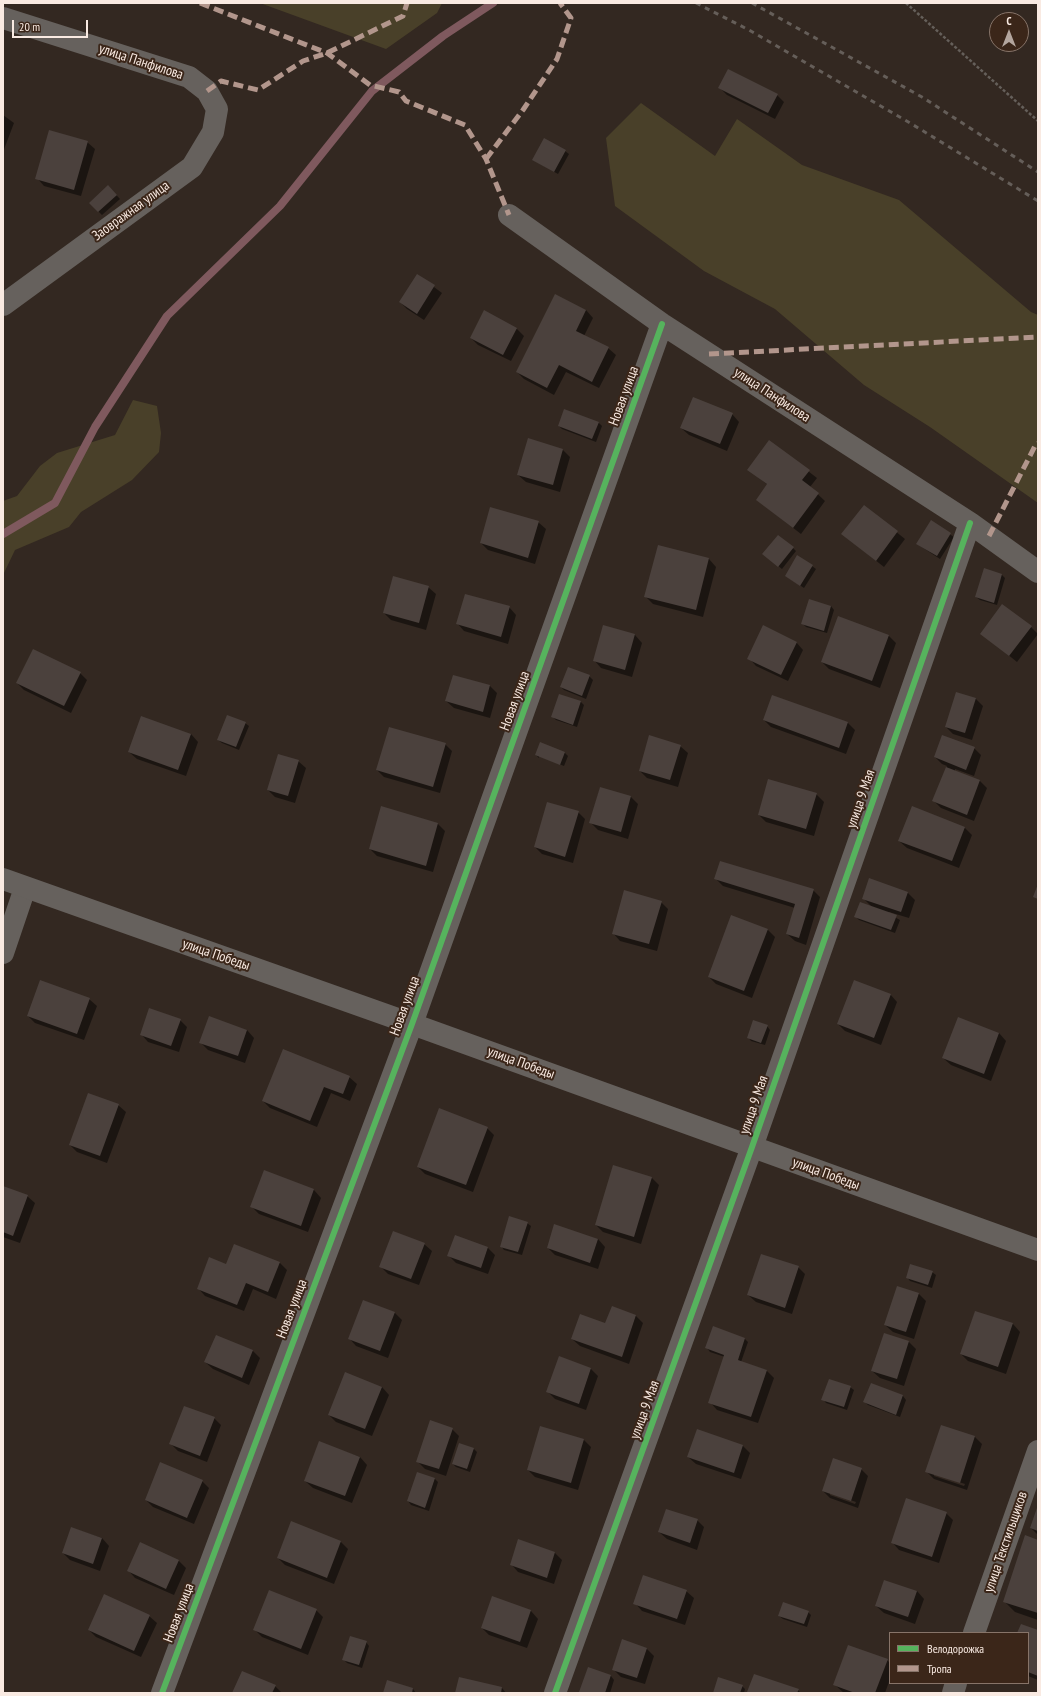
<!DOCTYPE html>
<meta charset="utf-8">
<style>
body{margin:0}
#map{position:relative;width:1041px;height:1696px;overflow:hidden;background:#332821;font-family:"PT Sans Narrow",sans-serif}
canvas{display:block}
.frame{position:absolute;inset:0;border:4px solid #f9eae2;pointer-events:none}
.legend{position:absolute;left:889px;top:1632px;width:140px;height:52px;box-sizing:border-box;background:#3b2619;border:1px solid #877469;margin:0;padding:5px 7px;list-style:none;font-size:12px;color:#f9eae2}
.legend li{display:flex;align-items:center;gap:8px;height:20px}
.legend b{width:20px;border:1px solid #877469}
.north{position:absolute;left:989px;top:12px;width:40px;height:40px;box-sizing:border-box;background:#3b2619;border:1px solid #877469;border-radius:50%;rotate:0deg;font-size:11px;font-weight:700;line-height:16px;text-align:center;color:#f9eae2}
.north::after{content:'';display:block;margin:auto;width:14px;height:18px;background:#b4a69e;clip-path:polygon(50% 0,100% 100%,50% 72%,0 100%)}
.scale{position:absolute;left:12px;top:20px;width:76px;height:18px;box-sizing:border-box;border:2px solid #f9eae2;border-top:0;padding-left:5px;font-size:12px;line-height:14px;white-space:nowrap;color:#f9eae2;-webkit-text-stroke:3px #3b2619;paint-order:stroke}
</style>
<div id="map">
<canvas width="1041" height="1696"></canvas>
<div class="frame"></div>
<ul class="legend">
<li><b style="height:5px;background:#56b35d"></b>Велодорожка</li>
<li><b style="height:5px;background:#b2968c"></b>Тропа</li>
</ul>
<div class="north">С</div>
<div class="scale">20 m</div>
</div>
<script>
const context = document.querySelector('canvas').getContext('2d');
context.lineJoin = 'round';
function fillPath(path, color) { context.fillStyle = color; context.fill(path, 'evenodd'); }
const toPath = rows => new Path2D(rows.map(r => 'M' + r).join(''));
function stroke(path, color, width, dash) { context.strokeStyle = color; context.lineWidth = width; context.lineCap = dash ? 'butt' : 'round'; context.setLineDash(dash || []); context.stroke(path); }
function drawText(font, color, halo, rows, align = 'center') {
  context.font = font + ' "PT Sans Narrow",sans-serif'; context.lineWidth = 4; context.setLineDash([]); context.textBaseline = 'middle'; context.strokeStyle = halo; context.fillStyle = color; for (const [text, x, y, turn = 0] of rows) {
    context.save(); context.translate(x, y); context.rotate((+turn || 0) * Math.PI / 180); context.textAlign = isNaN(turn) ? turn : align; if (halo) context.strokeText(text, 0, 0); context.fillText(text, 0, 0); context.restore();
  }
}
const green = toPath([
 [260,3,442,3,437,13,386,49],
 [641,103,715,156,737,119,802,165,899,200,1031,312,1038,315,1038,503,930,427,864,385,775,309,704,271,615,206,606,138],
 [133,400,157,406,161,433,159,452,132,480,81,512,69,527,15,550,3,575,3,501,17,496,40,466,57,453,115,435]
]);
const shadow = toPath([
 [720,88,777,95,784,102,775,119,727,95],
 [3,115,14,123,3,152],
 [87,142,95,149,81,196,44,186,37,178],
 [565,151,569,154,558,174,533,160],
 [108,186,120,199,102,215,90,203],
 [418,275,442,293,424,320,407,309,400,302],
 [586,310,593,318,584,336,608,348,616,355,599,388,566,372,554,395,524,379,517,372],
 [517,329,524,336,511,361,478,345,471,338],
 [732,414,739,422,727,451,689,435,681,428],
 [598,422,602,426,596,442,562,429,559,426],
 [769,441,817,478,810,487,825,501,801,534,757,500,768,485,749,470],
 [563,450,570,457,560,492,526,482,518,475],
 [864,506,905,539,884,567,842,534],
 [538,522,546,529,535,564,488,550,481,543],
 [931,522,954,537,940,559,917,544],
 [659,546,709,559,716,567,703,617,653,604,645,596],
 [793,548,796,551,782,569,767,557],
 [812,566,816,569,804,588,786,576],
 [985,569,1002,575,1005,578,997,605,980,600,976,597],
 [428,587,436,594,426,630,391,620,384,613],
 [831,606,834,610,827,633,806,627,802,623],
 [509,607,516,615,508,644,464,631,457,623],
 [839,617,889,636,896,643,880,688,829,669,822,662],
 [604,626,635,635,642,643,632,677,601,668,594,660],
 [1031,627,1038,634,1017,662,981,633],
 [796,642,803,650,788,681,756,666,749,658],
 [80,673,87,680,71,713,24,690,17,683],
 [454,676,490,686,497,693,490,718,454,708,446,701],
 [589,676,593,680,586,699,564,690,561,687],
 [957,693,976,699,983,706,972,740,953,734,946,727],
 [560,695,581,702,584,705,577,727,556,720,553,717],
 [773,696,848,723,855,730,846,754,771,727,764,720],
 [245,723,249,726,239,750,222,743,218,740],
 [191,734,198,742,186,776,137,759,129,752],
 [541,743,565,753,568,756,564,766,539,756,539,758,536,755],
 [445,744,452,751,440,793,384,777,377,770],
 [680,746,688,753,678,787,647,778,640,771],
 [974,748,981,755,974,776,955,769,955,771,980,781,987,788,974,821,941,808,934,801,947,766,942,764,935,757],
 [298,761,306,768,295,803,275,797,268,790],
 [600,788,631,797,638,804,628,839,598,830,590,822],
 [816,794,824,802,814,836,766,822,759,815],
 [578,812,585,819,573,863,542,854,535,847],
 [438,824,445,831,433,872,377,856,370,849],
 [965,828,972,835,959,868,907,848,899,841],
 [716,879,813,890,820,897,806,945,795,941,787,934,795,908,723,886],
 [908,893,915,900,909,918,889,912,889,914,900,920,895,933,859,920,856,917,873,908,863,898],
 [661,902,668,909,657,951,620,941,613,933],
 [767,929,775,937,752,998,716,984,709,977],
 [890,994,897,1002,881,1045,845,1031,838,1024],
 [89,999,97,1006,84,1040,35,1023,28,1016],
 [180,1020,187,1027,179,1052,148,1042,141,1034],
 [767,1026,770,1030,765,1045,751,1041,748,1037],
 [247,1030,254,1038,245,1063,208,1050,200,1042],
 [999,1033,1006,1041,991,1081,951,1065,943,1058],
 [349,1077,357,1084,350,1101,331,1093,317,1127,270,1108,263,1101],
 [118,1105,126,1112,107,1163,77,1152,70,1145],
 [487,1128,494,1135,473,1192,425,1174,418,1167],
 [265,1172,314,1190,321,1198,308,1232,259,1214,252,1207],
 [652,1178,659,1185,641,1244,603,1232,596,1225],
 [3,1187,27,1196,35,1203,20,1243,3,1237],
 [527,1223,531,1226,522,1255,504,1250,501,1246],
 [598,1239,605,1247,598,1269,555,1255,548,1248],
 [424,1244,432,1251,419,1285,388,1274,380,1266],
 [235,1245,280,1263,287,1270,276,1299,253,1289,244,1311,205,1296,198,1288,227,1265],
 [488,1248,495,1255,488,1274,456,1263,448,1255],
 [798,1267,805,1274,792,1314,756,1302,748,1295],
 [932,1272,936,1275,932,1288,910,1281,907,1277],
 [898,1287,919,1294,926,1301,914,1339,893,1332,885,1325],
 [364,1301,395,1313,402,1320,388,1358,356,1346,349,1338],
 [612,1308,636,1316,643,1323,629,1364,580,1346,572,1339,606,1325],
 [975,1312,1013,1324,1020,1332,1006,1374,968,1361,961,1354],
 [714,1328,745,1339,748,1342,741,1362,766,1370,774,1378,758,1423,717,1410,710,1402,725,1357,710,1352,707,1348],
 [885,1334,909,1342,916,1349,904,1386,880,1378,872,1371],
 [253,1351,260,1358,249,1385,213,1369,205,1362],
 [560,1358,591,1369,598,1376,586,1410,555,1399,547,1391],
 [871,1384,903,1396,906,1400,900,1417,868,1405,865,1402],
 [382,1387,389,1395,372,1436,336,1422,329,1415],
 [850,1387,854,1390,847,1410,826,1403,823,1399],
 [214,1418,221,1425,207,1462,178,1451,171,1444],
 [942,1426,975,1437,982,1444,967,1490,934,1479,927,1472],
 [934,1474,965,1484,964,1486,934,1476],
 [452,1429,459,1436,446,1476,425,1469,417,1461],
 [584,1440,591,1447,578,1490,535,1477,528,1470],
 [320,1443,360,1457,367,1465,352,1503,313,1488,305,1481],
 [743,1446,750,1453,741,1479,696,1464,688,1457],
 [474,1449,477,1452,470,1472,456,1467,453,1464],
 [861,1469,868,1476,858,1508,830,1498,823,1491],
 [830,1493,856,1502,855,1504,830,1495],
 [418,1473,435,1479,438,1482,429,1511,411,1505,408,1501],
 [202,1481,209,1488,194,1524,153,1507,146,1500],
 [1038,1507,1038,1535,1031,1528],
 [946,1513,953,1520,939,1563,899,1550,892,1542],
 [697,1520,704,1527,697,1550,667,1539,659,1532],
 [292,1523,341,1542,348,1549,334,1584,285,1565,278,1558],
 [72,1528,102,1538,109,1546,100,1571,70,1560,63,1553],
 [519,1540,555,1553,562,1560,554,1584,518,1572,511,1564],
 [1038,1541,1038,1620,1015,1612,1004,1601],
 [140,1544,179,1561,186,1568,174,1595,135,1578,128,1570],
 [686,1591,694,1598,685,1625,642,1611,635,1603],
 [917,1591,924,1599,915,1624,884,1613,876,1606],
 [493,1598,531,1611,538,1619,527,1648,489,1635,482,1628],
 [316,1610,323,1617,308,1655,262,1637,254,1629],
 [808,1612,811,1615,807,1627,783,1619,779,1616],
 [149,1616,157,1623,141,1657,96,1637,89,1630],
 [1038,1631,1038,1680,1028,1676,1028,1633,1018,1633],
 [623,1641,647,1649,654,1656,645,1684,621,1677,614,1670],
 [366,1642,369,1646,362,1668,347,1663,343,1659],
 [887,1660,890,1663,890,1679,885,1693,844,1693,835,1685],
 [588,1668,611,1676,614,1680,610,1693,580,1692],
 [754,1675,798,1690,801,1693,749,1693],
 [387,1682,413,1689,416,1693,384,1693],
 [275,1686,282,1693,233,1693],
 [742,1686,745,1689,744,1693,714,1693],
 [502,1688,506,1693,456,1693]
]);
const stream = toPath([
 [3,534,55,503,95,427,167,316,280,206,372,91,443,36,493,3]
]);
const building = toPath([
 [728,69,778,94,768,113,718,88],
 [49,130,88,141,74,190,35,179],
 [544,138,566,150,554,172,532,160],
 [108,185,117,195,98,212,89,203],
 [417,274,435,285,417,314,399,302],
 [555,294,586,310,576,331,609,347,592,382,559,365,547,388,516,372],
 [484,310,517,328,503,355,470,338],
 [693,397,733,413,720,444,680,428],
 [564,409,599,422,592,439,558,426],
 [528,438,563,449,553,485,517,475],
 [769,440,810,470,802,480,819,493,793,528,756,500,767,484,747,470],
 [864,505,898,531,876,561,841,534],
 [490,507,539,521,528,558,480,543],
 [931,520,951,533,937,556,916,544],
 [778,535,794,547,778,567,762,554],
 [658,545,709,558,696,610,644,597],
 [797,555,813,565,800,586,785,576],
 [984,568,1002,574,994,603,975,597],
 [393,576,429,586,419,623,383,613],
 [465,594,510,606,501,637,456,624],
 [809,599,831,606,824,631,801,624],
 [1002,604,1032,626,1009,656,980,634],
 [838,616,889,635,872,681,821,662],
 [603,625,635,634,625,670,593,661],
 [763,625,797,642,781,675,747,659],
 [33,649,81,672,64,706,16,683],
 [568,667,590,675,582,696,560,687],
 [453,675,490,685,483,712,445,701],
 [956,692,976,698,965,733,945,727],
 [559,694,581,701,573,725,551,717],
 [772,695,848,722,839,748,763,720],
 [227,715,246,722,236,747,217,740],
 [141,716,191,734,178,770,128,752],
 [389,727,446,743,433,787,376,770],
 [649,735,681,745,670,780,639,771],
 [942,735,975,747,966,770,934,757],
 [540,742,565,752,560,765,535,755],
 [278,754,299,760,288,796,267,790],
 [946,767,980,780,967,815,932,801],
 [768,779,817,793,806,829,758,815],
 [600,787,631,796,621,832,589,823],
 [547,802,579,811,565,857,534,847],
 [381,806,438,823,426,866,369,849],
 [912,806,965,827,952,861,898,841],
 [720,861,814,889,799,938,786,934,795,904,714,879],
 [869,878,908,892,901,912,862,899],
 [1038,884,1038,899,1033,897],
 [624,890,662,901,649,944,612,934],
 [860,902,897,915,891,930,854,917],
 [731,915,768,929,744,991,708,977],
 [40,980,90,998,77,1034,27,1016],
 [854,980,891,994,874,1038,837,1024],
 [149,1008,181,1019,171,1046,140,1035],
 [209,1016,247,1030,238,1056,199,1043],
 [958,1017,999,1033,984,1074,942,1058],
 [753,1020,768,1025,761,1043,747,1038],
 [283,1049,350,1076,343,1094,324,1087,310,1121,262,1101],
 [88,1093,119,1104,100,1156,69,1145],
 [439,1108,488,1127,466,1185,417,1167],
 [613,1165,652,1177,634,1237,595,1225],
 [264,1170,314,1189,301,1226,250,1207],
 [3,1186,28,1195,13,1236,3,1232],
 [509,1216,528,1222,518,1252,500,1247],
 [554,1224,598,1239,590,1263,547,1248],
 [393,1231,425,1243,411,1279,379,1267],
 [455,1235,488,1247,481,1268,447,1256],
 [234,1244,280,1262,268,1292,246,1283,237,1305,197,1289,209,1257,226,1264],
 [761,1254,799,1266,785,1308,747,1295],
 [910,1264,933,1271,928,1285,906,1278],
 [897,1286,919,1293,906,1332,884,1325],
 [363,1300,395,1312,380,1351,348,1339],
 [612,1306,636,1315,622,1357,571,1339,580,1314,605,1323],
 [975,1311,1013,1323,998,1367,960,1354],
 [713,1326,745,1338,738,1360,767,1370,751,1417,708,1403,724,1355,705,1348],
 [884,1333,909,1341,897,1379,871,1371],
 [216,1335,253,1350,242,1378,204,1362],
 [559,1356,591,1368,579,1404,546,1392],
 [345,1372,382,1387,365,1429,328,1415],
 [829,1379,851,1386,844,1407,821,1400],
 [871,1383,903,1395,896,1415,863,1402],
 [184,1406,215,1417,200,1456,169,1444],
 [430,1420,453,1428,439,1469,416,1462],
 [941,1425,975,1436,960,1483,925,1472],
 [540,1426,584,1439,571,1483,527,1470],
 [697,1429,743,1445,734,1473,687,1457],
 [319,1441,360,1457,345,1496,304,1481],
 [459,1443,474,1448,467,1469,452,1464],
 [833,1458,862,1468,851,1501,822,1491],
 [160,1462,203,1480,187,1518,145,1500],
 [417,1472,435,1478,425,1508,407,1501],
 [906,1498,947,1512,932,1557,891,1543],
 [1038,1505,1038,1531,1030,1528],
 [666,1509,698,1519,690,1543,658,1532],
 [291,1521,341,1541,327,1578,277,1558],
 [71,1527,102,1538,93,1564,62,1553],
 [1025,1535,1038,1540,1038,1613,1003,1602],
 [518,1539,555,1552,547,1578,510,1565],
 [140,1542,179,1560,166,1589,127,1571],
 [643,1575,687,1590,677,1619,633,1604],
 [884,1580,917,1591,908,1617,875,1606],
 [269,1590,317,1609,301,1649,253,1630],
 [104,1594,150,1615,134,1651,88,1630],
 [492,1596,531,1610,520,1642,481,1628],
 [783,1602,809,1611,804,1624,778,1616],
 [1021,1624,1038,1630,1038,1676,1028,1672,1028,1633,1017,1633],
 [350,1636,367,1641,359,1665,342,1660],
 [622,1639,647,1648,637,1678,612,1670],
 [848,1645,888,1659,875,1693,855,1693,833,1685],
 [588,1667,611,1675,605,1693,579,1692],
 [242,1671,276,1685,272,1693,232,1693],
 [754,1674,799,1689,797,1693,747,1692],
 [459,1677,502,1687,501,1693,455,1693],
 [718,1677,743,1685,740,1693,713,1693],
 [387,1680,413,1688,412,1693,383,1693]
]);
const path = toPath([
 [906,3,1038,121]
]);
const minor = toPath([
 [3,18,189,77,207,91,217,109,213,132,192,167,3,305],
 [509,215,662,324,970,523,1038,572],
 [3,953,25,888],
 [974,1633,1038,1451],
 [162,1693,412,1024,662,324],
 [555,1693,752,1147,970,523],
 [953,1693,956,1683]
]);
const tertiary = toPath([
 [3,879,412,1024,1038,1250]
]);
const rail = toPath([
 [696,3,749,30,910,123,1038,201],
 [752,3,922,97,1038,172]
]);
const quiet = toPath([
 [200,3,327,53,370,85,399,92,406,101,465,125,486,159,509,215],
 [207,91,221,81,258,90,303,61,327,53,403,16,407,3],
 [486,159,523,110,557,59,571,18,560,3],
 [709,354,1038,337],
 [989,536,1035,446,1038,443]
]);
const cycleway = toPath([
 [162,1693,412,1024,662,324],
 [555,1693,752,1147,970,523]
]);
const streetNames = [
 ["улица Панфилова",141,62,18],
 ["Заовражная улица",131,211,-36],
 ["улица Панфилова",772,395,33],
 ["Новая улица",624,396,-70],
 ["Новая улица",515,701,-70],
 ["улица 9 Мая",861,799,-71],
 ["улица Победы",216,955,19],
 ["Новая улица",405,1006,-70],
 ["улица Победы",521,1063,20],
 ["улица 9 Мая",754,1105,-71],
 ["улица Победы",826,1174,20],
 ["Новая улица",292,1309,-69],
 ["улица 9 Мая",645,1410,-70],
 ["улица Текстильщиков",1006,1542,-71],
 ["Новая улица",179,1613,-69]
];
fillPath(green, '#494029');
fillPath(shadow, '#0007');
stroke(stream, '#7f595e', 8);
fillPath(building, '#4b413d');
stroke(path, '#655f5a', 2.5, [3, 2]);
stroke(minor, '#66615d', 22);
stroke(tertiary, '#66615d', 22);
stroke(rail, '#655e59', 3, [5, 5]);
stroke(quiet, '#b2968c', 5, [10, 5]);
stroke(cycleway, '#56b35d', 6);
drawText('14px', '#f9eae2', '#3b2619', streetNames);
</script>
